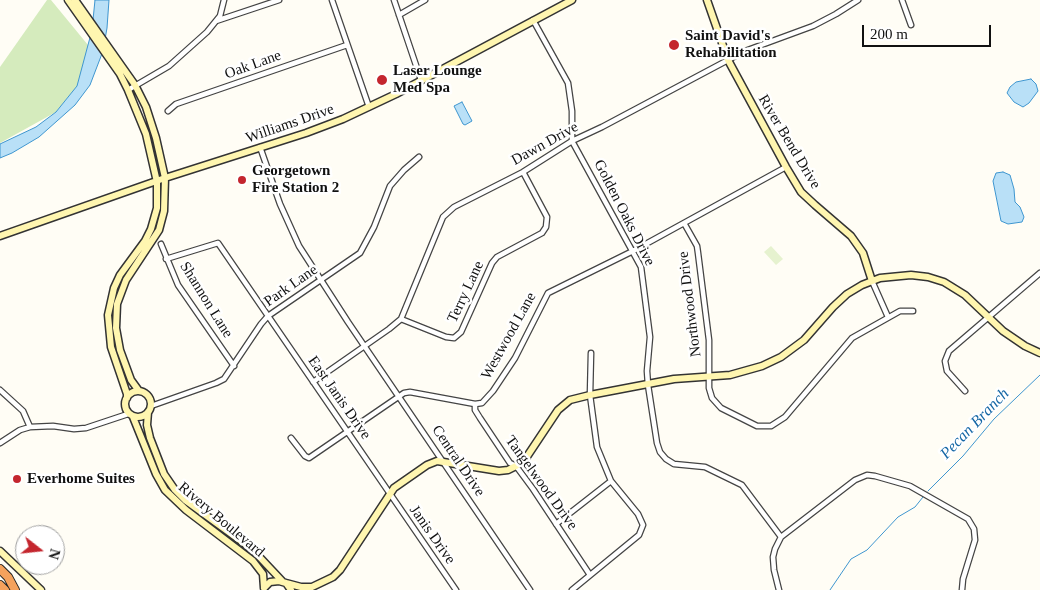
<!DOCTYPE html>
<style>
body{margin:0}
#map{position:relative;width:1040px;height:590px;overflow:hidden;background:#fffdf5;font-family:"Times New Roman",serif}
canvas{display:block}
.north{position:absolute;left:15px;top:525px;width:50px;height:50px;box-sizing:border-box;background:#fff;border:1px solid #a0a0a0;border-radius:50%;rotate:106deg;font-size:14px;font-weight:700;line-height:20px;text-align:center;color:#111}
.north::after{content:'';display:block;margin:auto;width:18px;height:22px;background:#c4262e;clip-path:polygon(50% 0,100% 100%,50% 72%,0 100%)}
.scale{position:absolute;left:862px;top:25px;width:129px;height:22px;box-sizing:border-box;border:2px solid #111;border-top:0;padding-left:6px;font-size:15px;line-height:18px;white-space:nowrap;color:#111;-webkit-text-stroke:4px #fff;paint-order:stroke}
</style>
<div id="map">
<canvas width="1040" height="590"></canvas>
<div class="north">N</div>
<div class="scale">200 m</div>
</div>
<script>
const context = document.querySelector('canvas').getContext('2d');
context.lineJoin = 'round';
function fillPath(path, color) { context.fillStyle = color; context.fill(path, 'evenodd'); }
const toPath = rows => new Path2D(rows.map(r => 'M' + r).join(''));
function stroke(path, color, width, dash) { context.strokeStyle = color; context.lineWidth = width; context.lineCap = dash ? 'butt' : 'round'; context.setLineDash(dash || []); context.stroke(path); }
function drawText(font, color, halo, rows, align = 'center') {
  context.font = font + ' "Times New Roman",serif'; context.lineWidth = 5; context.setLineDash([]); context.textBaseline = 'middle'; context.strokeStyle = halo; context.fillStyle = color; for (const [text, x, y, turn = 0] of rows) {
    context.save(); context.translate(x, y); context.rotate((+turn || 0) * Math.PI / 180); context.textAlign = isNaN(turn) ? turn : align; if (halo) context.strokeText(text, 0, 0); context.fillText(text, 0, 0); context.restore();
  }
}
const green = toPath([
 [47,0,51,0,88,45,81,82,56,112,0,143,0,67]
]);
const pitch = toPath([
 [771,246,783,259,776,265,764,252]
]);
const water = toPath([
 [95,0,109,0,107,28,103,51,90,85,75,105,39,137,12,153,0,158,0,144,36,127,56,112,77,86,92,30,95,0],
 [1031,79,1036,84,1038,91,1029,103,1023,107,1014,102,1007,93,1010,87,1016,82,1031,79],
 [462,102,472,121,465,125,463,124,454,106,462,102],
 [1003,172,1010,175,1014,189,1015,202,1020,207,1024,217,1022,222,1008,224,1001,221,993,181,996,173,1003,172]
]);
const stream = toPath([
 [928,491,963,456,994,419,1040,375],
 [830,590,851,559,867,550,898,517,915,507,923,497]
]);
const street = toPath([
 [332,0,369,107],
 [394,0,421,80],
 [902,0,911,25],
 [399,15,425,0],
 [533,20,568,83,572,111,572,141,641,267,650,337,647,371,648,385,657,443,660,452,666,459,674,464,705,467,742,485,781,537],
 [216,21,279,0],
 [128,90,169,66,207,32,220,16,224,0],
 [168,111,176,104,347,45],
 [260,147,280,204,299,246,348,322,530,590],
 [684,223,697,246,698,253,709,340,709,388,712,398,721,408,757,426,771,426,785,417,852,338,900,311,913,311],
 [161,244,178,285,234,366],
 [166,259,218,243,456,590],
 [872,281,888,317],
 [401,319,446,337,454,338,461,332,492,263,497,257,542,233,546,227,547,217,523,172],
 [313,382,389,329,401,319,443,217,454,207,523,172,572,141,602,127,745,51,813,26,836,14,858,0],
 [0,390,23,411,30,427],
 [965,391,947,371,945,361,949,351,1040,273],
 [475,404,475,410,480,418,510,463,516,466,533,489,590,575],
 [151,406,216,383,224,379,261,324,268,316,360,253,374,227,390,186,404,170,419,157],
 [291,438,305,456,309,458,404,393,410,392,475,404,482,403,493,391,515,358,548,293,633,251,786,167],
 [0,443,20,430,30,427,53,426,74,429,86,428,128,414],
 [556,524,611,481],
 [572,590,639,535,643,525,638,514,611,481,597,447,590,395,591,353],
 [779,590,774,570,773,557,775,549,781,537,855,480,867,475,875,476,910,486,968,519,974,529,975,540,963,579,962,590]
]);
const secondary = toPath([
 [68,0,120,74,128,90,146,134,157,182,157,208,151,229,145,241,120,275,114,288,108,315,111,347,127,394,127,398],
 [75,0,135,85,146,107,156,138,165,178,164,211,159,230,126,280,117,304,116,328,120,350,131,380,139,391],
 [707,0,728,60,786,167,801,192,815,205,851,236,863,253,872,281],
 [0,236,165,178,306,133,343,119,396,94,572,0],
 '125 404a13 13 0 1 1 26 0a13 13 0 1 1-26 0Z',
 [148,412,147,425,150,438,164,474,175,490,185,500,252,549,283,582],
 [133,417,156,474,165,490,186,510,253,561,263,574,264,588],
 [0,551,41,590],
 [286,583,301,587,312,587,333,577,340,570,394,488,427,465,437,461,499,471,508,470,516,466,526,458,558,410,570,400,590,395,674,379,730,375,762,366,781,357,804,340,833,307,847,294,862,285,880,278,911,275,928,277,944,282,965,295,1003,331,1025,346,1040,353],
 [264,588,270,582,279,581,286,583,291,590]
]);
const highway = toPath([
 [0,569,8,577,15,590],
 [0,585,5,590]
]);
const markers = [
 [674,45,6,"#c4262e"],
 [382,80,6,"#c4262e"],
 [242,180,5,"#c4262e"],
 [17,479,5,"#c4262e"]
];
const poiNames = [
 ["Saint David's",685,36],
 ["Rehabilitation",685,53],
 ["Laser Lounge",393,71],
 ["Med Spa",393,88],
 ["Georgetown",252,171],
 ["Fire Station 2",252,188],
 ["Everhome Suites",27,479]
];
const streetNames = [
 ["Oak Lane",253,65,-20],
 ["Williams Drive",290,124,-19],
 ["River Bend Drive",789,142,59],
 ["Dawn Drive",545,144,-29],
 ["Golden Oaks Drive",624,213,63],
 ["Park Lane",291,286,-35],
 ["Terry Lane",466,292,-65],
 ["Shannon Lane",206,300,58],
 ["Northwood Drive",690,304,-97],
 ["Westwood Lane",509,336,-61],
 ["East Janis Drive",339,398,55],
 ["Central Drive",458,461,56],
 ["Tangelwood Drive",541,483,54],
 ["Rivery Boulevard",221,520,40],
 ["Janis Drive",432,535,55]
];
const waterNames = [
 ["Pecan Branch",975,424,-46]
];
fillPath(green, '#d5ebbd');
fillPath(pitch, '#e6f2cf');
fillPath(water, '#b9e0f7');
stroke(water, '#3f96cf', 1);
stroke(stream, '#3f96cf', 1);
stroke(street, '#444', 7);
stroke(secondary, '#333', 9);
stroke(highway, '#222', 10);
stroke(street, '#fff', 4.5);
stroke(secondary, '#fff6b0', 6);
stroke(highway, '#f5a25d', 8);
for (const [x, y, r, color] of markers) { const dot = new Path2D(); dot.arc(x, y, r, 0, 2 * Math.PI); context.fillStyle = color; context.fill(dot); stroke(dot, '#fff', 2); }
drawText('bold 15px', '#111', '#fff', poiNames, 'left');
drawText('15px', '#111', '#fff', streetNames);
drawText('italic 16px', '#1768a6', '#fff', waterNames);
</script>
